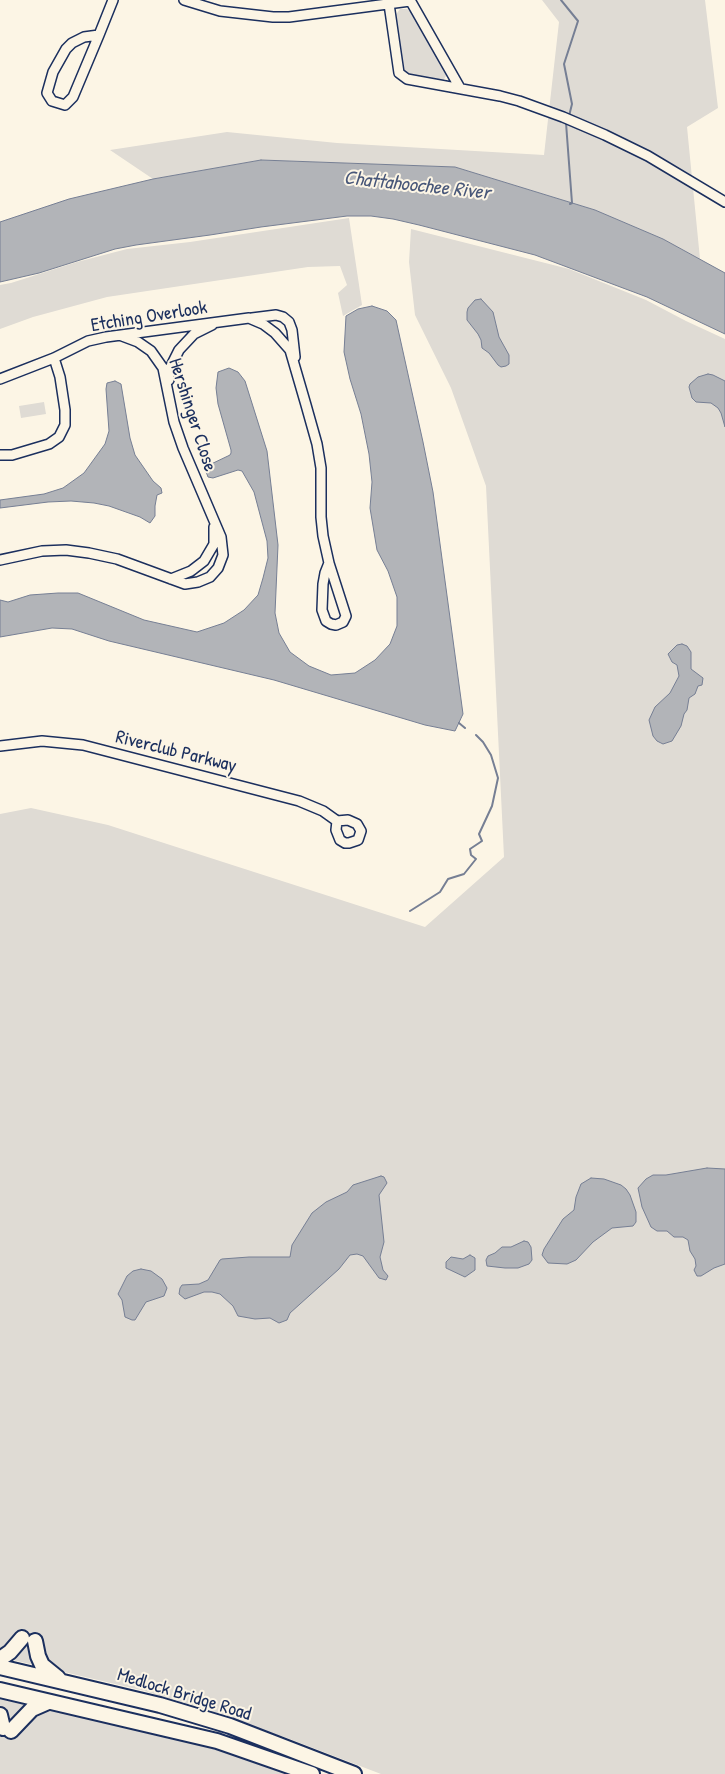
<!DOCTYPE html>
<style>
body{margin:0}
canvas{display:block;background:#fcf5e5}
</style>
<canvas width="725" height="1774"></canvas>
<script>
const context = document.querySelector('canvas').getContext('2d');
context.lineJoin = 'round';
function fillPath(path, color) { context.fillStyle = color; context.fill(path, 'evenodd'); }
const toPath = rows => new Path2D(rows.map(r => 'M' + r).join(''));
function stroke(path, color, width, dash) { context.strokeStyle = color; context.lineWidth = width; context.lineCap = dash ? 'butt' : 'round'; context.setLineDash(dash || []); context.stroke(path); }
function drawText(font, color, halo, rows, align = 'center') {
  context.font = font + ' "Patrick Hand",sans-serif'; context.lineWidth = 4; context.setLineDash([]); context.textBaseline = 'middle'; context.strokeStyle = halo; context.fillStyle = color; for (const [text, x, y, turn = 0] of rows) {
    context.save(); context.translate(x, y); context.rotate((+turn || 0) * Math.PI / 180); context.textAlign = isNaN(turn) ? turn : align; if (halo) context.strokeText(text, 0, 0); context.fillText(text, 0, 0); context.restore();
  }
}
const green = toPath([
 [542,0,705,0,718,108,687,127,700,259,663,239,595,210,455,167,261,160,153,179,110,150,227,132,337,143,544,155,559,22],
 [400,9,407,9,411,12,447,74,443,81,410,75,404,72,395,16],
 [349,218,362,305,343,316,338,293,347,285,340,266,308,267,107,297,33,317,0,329,0,285,11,283,77,262,127,249,190,242],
 [411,229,569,269,646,300,686,321,725,339,725,1774,381,1774,287,1738,145,1691,0,1657,0,814,31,808,108,825,425,927,504,857,486,486,451,388,415,315,409,262],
 [44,402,46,414,21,418,19,406],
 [0,1699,155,1734,263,1762,295,1774,0,1774]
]);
const water = toPath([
 [261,160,455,167,595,210,663,239,725,273,725,334,647,297,535,255,419,225,393,219,371,216,347,216,261,227,210,235,136,245,115,249,39,273,0,282,0,222,69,199,153,179,261,160],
 [481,299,493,312,499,337,509,355,509,364,506,366,501,367,498,365,489,353,482,348,481,340,478,334,467,320,467,312,468,308,475,300,481,299],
 [372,306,387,311,396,320,423,442,433,492,463,714,455,731,425,725,274,680,109,641,72,629,52,628,0,637,0,600,8,602,30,595,58,593,78,593,144,620,197,632,224,623,244,610,258,595,263,578,268,558,267,541,254,492,242,471,238,470,213,478,208,477,205,469,207,466,230,455,231,453,231,450,218,404,216,388,218,372,229,368,238,372,245,381,267,451,278,545,275,613,279,633,290,652,309,666,331,675,355,673,375,660,390,644,397,626,397,597,388,571,377,550,370,508,372,482,369,454,361,414,350,379,344,352,346,316,358,309,372,306],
 [708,374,713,375,725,381,725,427,721,413,718,408,711,403,696,402,692,398,689,387,690,384,698,377,708,374],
 [115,381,121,384,130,438,135,455,153,481,161,488,162,493,157,495,155,506,155,516,150,523,140,517,109,506,94,503,71,501,48,502,0,508,0,500,44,494,63,488,84,473,105,444,109,431,106,389,107,383,115,381],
 [682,644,687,646,691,652,691,669,703,678,702,685,698,686,695,694,689,698,687,710,684,714,681,726,672,741,663,744,657,741,653,736,649,720,655,707,670,693,679,676,677,665,672,662,668,654,677,645,682,644],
 [707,1168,725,1169,725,1264,714,1268,701,1276,697,1276,694,1270,696,1266,695,1259,690,1251,688,1240,683,1237,674,1237,667,1231,657,1231,651,1227,642,1207,638,1188,646,1179,653,1175,666,1175,707,1168],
 [381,1176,384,1177,387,1183,379,1195,384,1242,380,1257,383,1270,388,1276,386,1280,379,1278,363,1256,357,1254,350,1255,339,1269,290,1313,287,1320,279,1323,270,1318,255,1319,238,1316,233,1306,220,1294,212,1292,204,1292,185,1299,179,1294,180,1288,182,1285,199,1284,208,1280,220,1260,222,1259,249,1257,290,1257,292,1245,312,1213,326,1202,347,1192,353,1185,381,1176],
 [591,1178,604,1179,621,1185,626,1189,630,1195,636,1212,636,1222,633,1226,612,1228,593,1242,576,1260,567,1264,548,1263,542,1255,544,1249,563,1219,574,1210,576,1197,581,1184,591,1178],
 [524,1241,528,1242,531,1247,532,1260,529,1264,518,1268,505,1268,487,1266,486,1260,488,1256,495,1253,502,1247,511,1247,524,1241],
 [470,1255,475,1258,475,1270,465,1277,446,1268,446,1262,451,1257,463,1259,470,1255],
 [141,1269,151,1271,162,1279,167,1288,164,1296,146,1302,135,1320,132,1320,125,1317,122,1300,118,1294,127,1276,133,1271,141,1269]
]);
const stream = toPath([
 [561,0,578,21,564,64,572,104,569,116],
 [566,123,572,203,570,204],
 [459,723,465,728],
 [410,911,440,892,448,879,464,874,476,859,471,855,470,849,482,841,479,834,492,806,498,778,491,755,483,742,476,735]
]);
const minor = toPath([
 [184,0,220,11,273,17,289,17,410,1],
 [410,0,460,88],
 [389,4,399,73,407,79,500,96,519,101,563,117,605,135,648,156,725,202],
 [99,35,84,37,72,43,66,49,53,72,47,93,52,101,65,105,73,97,99,35,113,0],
 [252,318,276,315,283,317,289,322,292,330,295,357],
 [0,379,54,358,88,341,106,337,249,318,263,324,275,333,290,350,306,405,317,444,321,468,321,517,323,536,329,563],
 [169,380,169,370,179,350,194,334,212,325],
 [0,455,12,455,49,444,59,437,65,425,65,410,60,377,54,358],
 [0,560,42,551,66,550,89,553,117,559,185,584,198,582,210,577,218,568,223,555,221,537,183,448,174,422,163,368,151,351,138,342,122,336],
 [329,563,346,616,343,622,336,625,331,624,326,621,322,610,323,584,325,573,329,563],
 [171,579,191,571,204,561,214,544,214,527],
 [0,746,42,741,83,745,299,801,323,811,337,821,348,820,357,824,361,831,358,840,349,843,345,843,340,840,336,830,337,821]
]);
const trunk = toPath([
 [35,1641,38,1656,42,1665,58,1678],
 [0,1659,10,1652,22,1638],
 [0,1667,160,1705,230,1726,354,1774],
 [0,1690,217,1741,312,1774],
 [0,1715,3,1728],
 [11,1731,32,1709,48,1702]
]);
const streetNames = [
 ["Etching Overlook",149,317,-9],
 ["Hershinger Close",192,415,72],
 ["Riverclub Parkway",176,752,14],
 ["Medlock Bridge Road",184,1695,17]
];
const waterNames = [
 ["Chattahoochee River",417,186,6]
];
fillPath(green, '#dfdbd4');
fillPath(water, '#b2b4b8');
stroke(water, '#767f94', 1);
stroke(stream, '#767f94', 2);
stroke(minor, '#1b2f5e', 12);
stroke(trunk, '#1b2f5e', 18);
stroke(minor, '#fcf5e5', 9);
stroke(trunk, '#fcf5e5', 14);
drawText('19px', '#1b2f5e', '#fcf5e5', streetNames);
drawText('italic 20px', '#485779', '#fcf5e5', waterNames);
</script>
